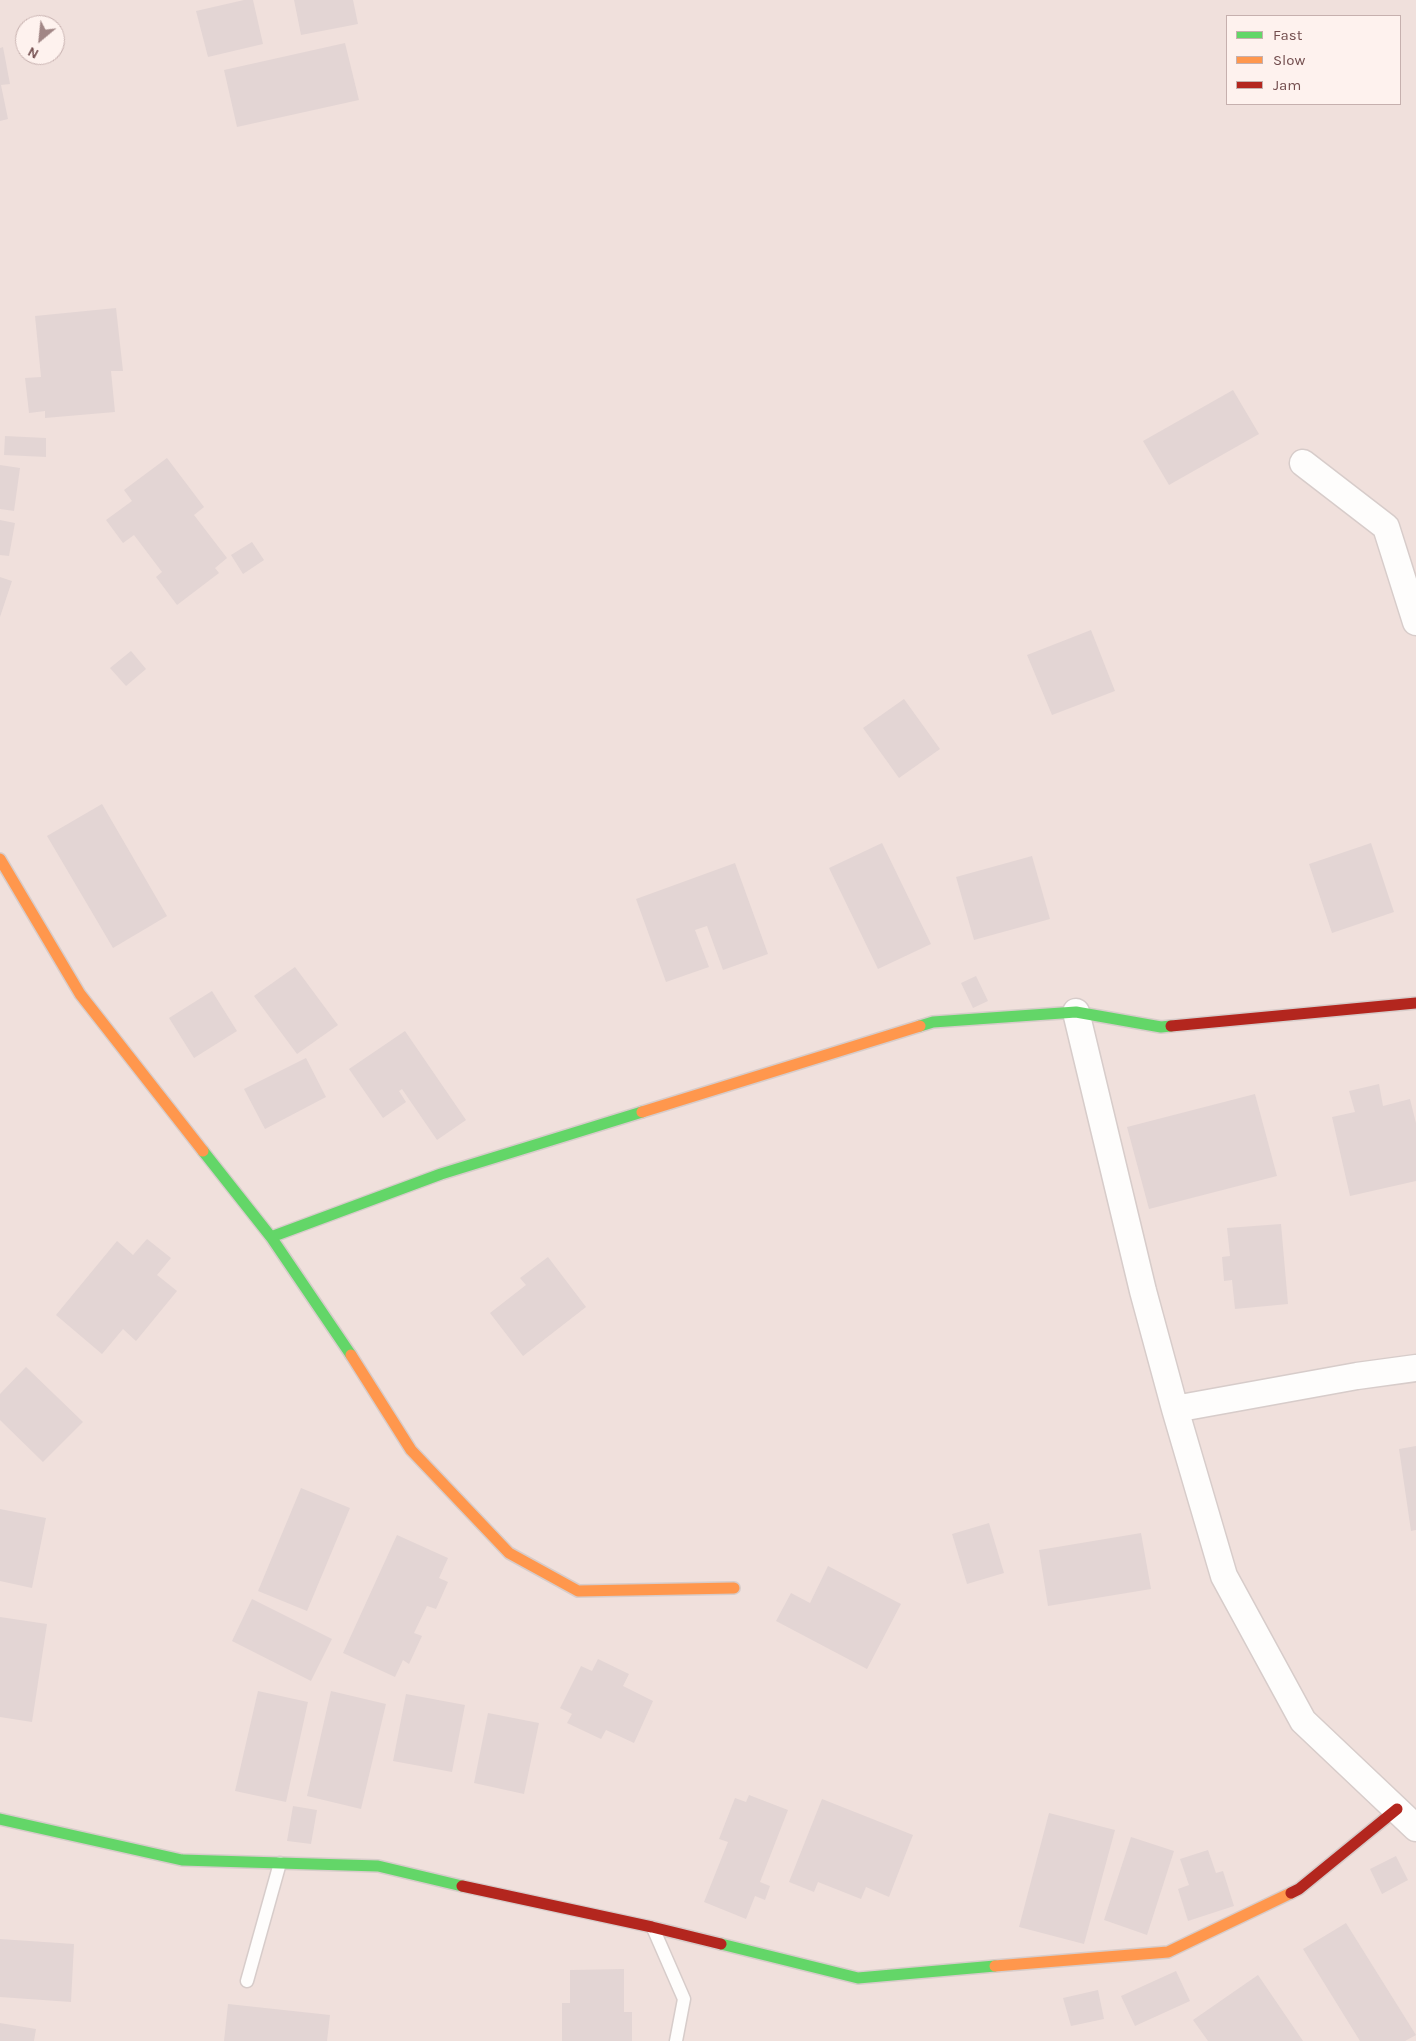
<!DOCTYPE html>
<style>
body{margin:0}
#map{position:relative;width:1416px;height:2041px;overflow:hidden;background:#f7efec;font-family:Karla,sans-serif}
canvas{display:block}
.legend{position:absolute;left:1226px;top:15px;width:175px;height:90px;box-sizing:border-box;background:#fef2ee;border:1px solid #c6b0ae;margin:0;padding:6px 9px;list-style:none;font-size:15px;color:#734e4e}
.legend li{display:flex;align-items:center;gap:10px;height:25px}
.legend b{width:25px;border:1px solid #c6b0ae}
.north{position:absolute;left:15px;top:15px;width:50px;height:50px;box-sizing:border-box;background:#fef2ee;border:1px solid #c6b0ae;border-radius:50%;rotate:208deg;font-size:14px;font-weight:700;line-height:20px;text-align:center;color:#734e4e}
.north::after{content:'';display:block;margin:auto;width:18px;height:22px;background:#a18685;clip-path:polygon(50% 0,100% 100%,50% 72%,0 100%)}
</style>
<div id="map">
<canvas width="1416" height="2041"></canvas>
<ul class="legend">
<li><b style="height:6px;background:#63d668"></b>Fast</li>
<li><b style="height:6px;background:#ff974d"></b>Slow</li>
<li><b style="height:6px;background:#b3261e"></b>Jam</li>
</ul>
<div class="north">N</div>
</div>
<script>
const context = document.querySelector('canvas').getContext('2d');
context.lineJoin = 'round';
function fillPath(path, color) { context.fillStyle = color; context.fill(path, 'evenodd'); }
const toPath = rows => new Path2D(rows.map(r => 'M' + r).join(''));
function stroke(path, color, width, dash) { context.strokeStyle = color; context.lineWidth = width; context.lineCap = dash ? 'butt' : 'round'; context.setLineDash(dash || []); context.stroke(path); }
const residential = toPath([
 [0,0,1416,0,1416,2041,0,2041],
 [1227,16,1400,16,1400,104,1227,104],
 [25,25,55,25,55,55,25,55]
]);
const building = toPath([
 [244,0,253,0,263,44,208,57,196,11],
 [294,0,353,0,358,24,301,35],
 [345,43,359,100,237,127,224,70],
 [3,47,10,84,1,85,8,119,0,121,0,48],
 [116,308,123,371,111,371,115,412,45,418,45,411,29,413,25,378,41,377,35,316],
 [1233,390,1259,434,1169,485,1143,441],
 [5,436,46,438,46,457,4,455],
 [167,458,204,507,194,515,227,558,215,568,219,573,177,605,156,577,162,572,134,535,123,543,106,520,132,501,124,490],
 [0,465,20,468,14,511,0,509],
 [0,520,15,523,9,556,0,555],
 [252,542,264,560,243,574,231,555],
 [0,577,12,581,0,617],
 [1091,630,1115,691,1052,715,1027,655],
 [131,651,146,669,126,686,110,668],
 [904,699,940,749,899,778,863,728],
 [102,804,167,916,113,948,47,836],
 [882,843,931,944,878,969,829,868],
 [1371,843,1394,912,1332,933,1309,864],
 [1032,856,1050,919,974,940,956,877],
 [735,863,768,954,723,970,707,926,695,930,709,967,666,982,636,899],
 [295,967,338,1025,297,1054,254,996],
 [976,976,988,1001,973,1008,961,983],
 [212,991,237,1031,194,1058,169,1018],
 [405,1031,466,1120,437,1140,402,1089,399,1091,406,1102,383,1118,349,1069],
 [306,1058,326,1097,265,1129,244,1089],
 [1379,1084,1383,1106,1410,1099,1416,1123,1416,1181,1350,1196,1332,1117,1355,1112,1349,1091],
 [1255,1094,1277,1176,1149,1209,1127,1127],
 [1281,1224,1288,1304,1235,1309,1232,1280,1224,1281,1222,1257,1230,1256,1227,1228],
 [147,1239,171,1258,157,1275,177,1291,136,1341,123,1329,102,1354,56,1315,117,1241,133,1255],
 [548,1257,586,1307,523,1356,490,1313,526,1285,520,1278],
 [26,1367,83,1422,43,1462,0,1420,0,1394],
 [1416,1446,1416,1530,1411,1531,1399,1449],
 [301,1488,350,1508,307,1611,258,1591],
 [0,1509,46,1518,32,1588,0,1581],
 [989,1523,1004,1573,967,1584,952,1534],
 [1141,1533,1151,1589,1048,1606,1039,1550],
 [397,1535,448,1558,439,1578,448,1582,436,1609,427,1606,414,1633,422,1636,409,1664,403,1660,395,1677,343,1653],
 [828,1566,901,1604,867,1669,776,1621,791,1593,810,1603],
 [252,1599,332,1639,311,1681,232,1641],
 [0,1617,47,1624,32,1722,0,1717],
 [598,1659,629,1674,623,1686,653,1701,634,1743,606,1730,601,1739,567,1723,572,1714,560,1708,581,1666,592,1671],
 [258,1691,308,1702,286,1802,235,1791],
 [331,1691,386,1704,361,1809,307,1796],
 [406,1694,465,1705,452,1772,393,1761],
 [488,1713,539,1723,524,1794,474,1783],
 [749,1795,788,1810,760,1882,770,1886,765,1900,755,1896,746,1919,704,1902,728,1842,719,1839,735,1798,746,1802],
 [822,1799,913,1835,889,1897,866,1887,861,1899,818,1882,814,1892,789,1882],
 [293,1806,317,1810,311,1844,287,1841],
 [1049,1813,1115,1830,1084,1944,1019,1927],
 [1131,1837,1174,1851,1147,1935,1104,1920],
 [1208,1850,1216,1873,1223,1871,1234,1906,1188,1921,1178,1889,1189,1885,1180,1859],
 [1396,1856,1408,1880,1382,1894,1370,1869],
 [1346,1923,1416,2035,1405,2041,1360,2041,1303,1949],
 [0,1939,74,1944,71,2002,0,1997],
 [624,1969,624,2012,632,2012,632,2041,562,2041,562,2003,570,2003,570,1970],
 [1176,1971,1190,2001,1135,2026,1121,1996],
 [1258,1975,1303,2041,1208,2041,1193,2020],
 [1098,1990,1104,2019,1071,2026,1063,1998],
 [228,2004,330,2015,327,2041,224,2041],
 [0,2023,36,2029,34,2041,0,2041]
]);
const lane = toPath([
 [653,1928,684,1999,676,2041],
 [247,1981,280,1863]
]);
const street = toPath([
 [1303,463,1386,527,1416,622],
 [1076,1012,1143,1291,1175,1409,1224,1576,1303,1721,1416,1828],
 [1175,1409,1357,1376,1416,1368]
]);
const fast = toPath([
 [920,1026,933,1022,1076,1012,1161,1027,1171,1026],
 [203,1151,271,1237,351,1355],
 [271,1237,441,1174,642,1112],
 [0,1819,182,1860,378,1866,462,1886],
 [721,1944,858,1978,995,1966]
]);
const slow = toPath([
 [0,859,80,994,203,1151],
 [642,1112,920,1026],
 [351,1355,411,1450,509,1553,578,1591,734,1588],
 [995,1966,1168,1952,1291,1893]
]);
const jam = toPath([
 [1171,1026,1416,1003],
 [462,1886,652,1927,721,1944],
 [1291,1893,1299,1889,1397,1809]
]);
fillPath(residential, '#f0e0dc');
fillPath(building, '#e3d5d4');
stroke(lane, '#d7ccca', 15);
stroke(street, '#d7ccca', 29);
stroke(fast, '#d7ccca', 14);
stroke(slow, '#d7ccca', 14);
stroke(jam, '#d7ccca', 14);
stroke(lane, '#fefdfc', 12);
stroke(street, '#fefdfc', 26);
stroke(fast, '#63d668', 11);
stroke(slow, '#ff974d', 11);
stroke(jam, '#b3261e', 11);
</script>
